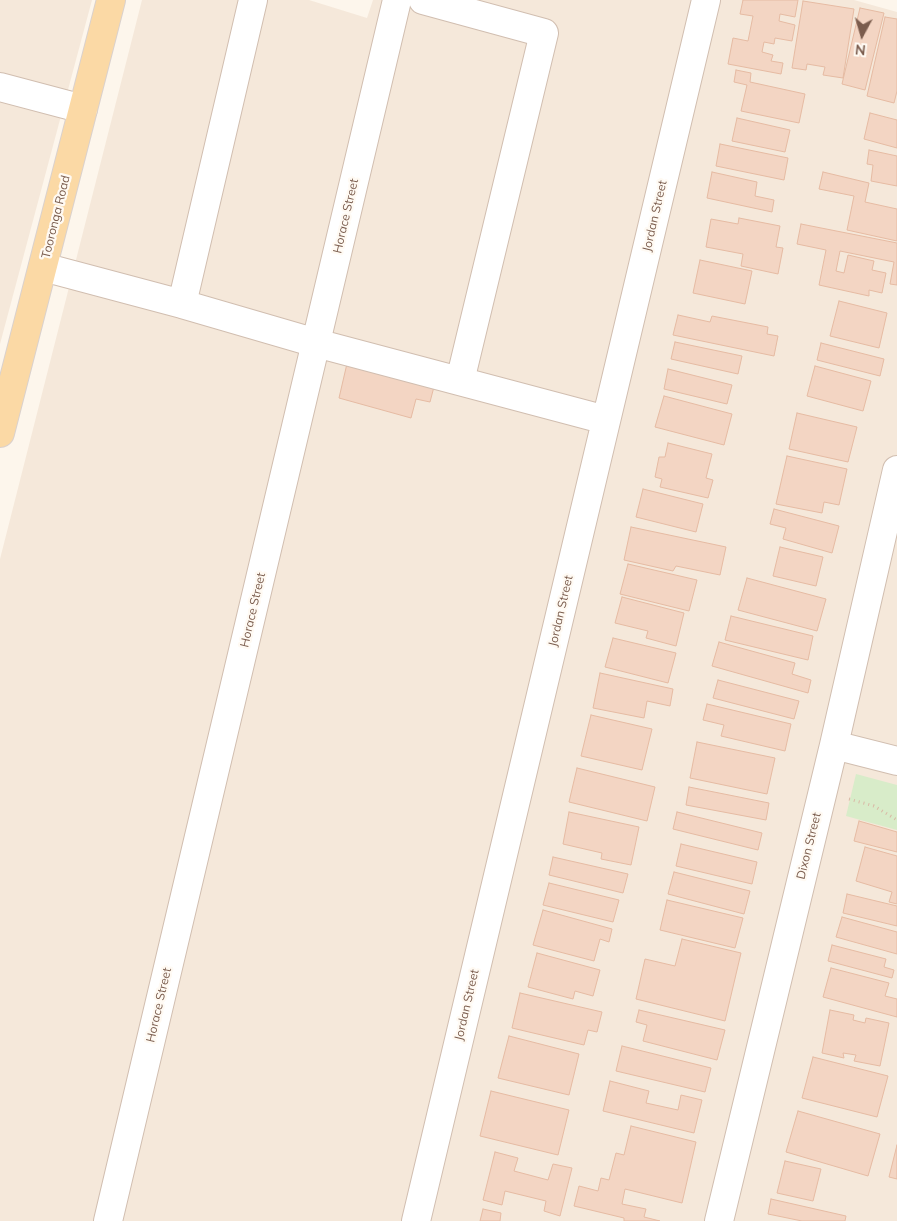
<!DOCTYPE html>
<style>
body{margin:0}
#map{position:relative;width:897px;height:1221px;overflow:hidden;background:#fdf6ec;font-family:Mulish,sans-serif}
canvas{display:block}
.north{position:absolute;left:837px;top:10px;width:50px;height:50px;-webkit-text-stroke:4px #fffaf3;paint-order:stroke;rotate:186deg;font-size:14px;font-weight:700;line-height:20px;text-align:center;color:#7a5c4d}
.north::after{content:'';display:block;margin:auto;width:18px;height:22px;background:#7a5c4d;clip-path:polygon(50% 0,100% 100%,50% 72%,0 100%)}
</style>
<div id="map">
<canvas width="897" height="1221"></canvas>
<div class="north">N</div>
</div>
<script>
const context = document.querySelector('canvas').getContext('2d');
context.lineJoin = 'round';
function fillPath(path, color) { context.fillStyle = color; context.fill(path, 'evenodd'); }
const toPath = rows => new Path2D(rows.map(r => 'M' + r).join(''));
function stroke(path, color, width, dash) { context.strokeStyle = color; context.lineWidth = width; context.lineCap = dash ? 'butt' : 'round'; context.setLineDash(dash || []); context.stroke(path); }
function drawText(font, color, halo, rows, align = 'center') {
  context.font = font + ' Mulish,sans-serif'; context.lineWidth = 4.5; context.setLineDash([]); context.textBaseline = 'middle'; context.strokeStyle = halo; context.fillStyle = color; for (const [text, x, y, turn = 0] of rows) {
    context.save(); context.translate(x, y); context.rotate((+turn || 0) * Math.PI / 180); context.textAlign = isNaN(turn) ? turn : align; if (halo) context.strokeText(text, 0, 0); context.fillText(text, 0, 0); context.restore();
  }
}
const residential = toPath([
 [0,0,92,0,0,344],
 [142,0,309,0,367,18,373,0,854,0,897,12,897,1221,0,1221,0,559]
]);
const green = toPath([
 [856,774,897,785,897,830,846,816]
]);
const building = toPath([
 [743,0,798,0,795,17,780,14,779,21,795,25,792,41,775,38,774,44,764,42,762,52,773,55,771,61,783,63,781,74,728,64,733,38,748,41,753,16,740,14,743,0],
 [803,1,854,9,843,78,823,75,825,67,807,64,806,70,792,68,803,1],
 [860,8,884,13,865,90,842,84,860,8],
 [885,17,897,19,897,91,894,103,867,96,885,17],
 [736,70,751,73,750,82,805,94,799,123,741,111,747,85,734,82,736,70],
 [870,113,897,120,897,148,864,139,870,113],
 [737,118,790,130,785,152,732,141,737,118],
 [720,144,788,158,784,180,716,166,720,144],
 [869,150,897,156,897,186,871,181,873,165,867,164,869,150],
 [712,172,757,182,755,196,774,200,772,212,707,198,712,172],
 [823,172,869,183,865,202,897,209,897,241,847,230,854,196,819,189,823,172],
 [739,218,780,226,776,247,783,248,778,274,741,266,743,254,706,247,711,219,738,224,739,218],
 [801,224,897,243,897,285,890,284,894,262,840,251,836,271,844,273,848,255,874,261,872,270,886,273,882,293,869,290,869,296,819,285,826,250,797,244,801,224],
 [700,260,752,271,745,304,693,293,700,260],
 [839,301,887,313,879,348,830,336,839,301],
 [678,315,710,322,712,316,768,327,767,334,778,336,774,356,673,335,678,315],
 [675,342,742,356,738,374,671,359,675,342],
 [821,343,884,359,880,376,817,360,821,343],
 [349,355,436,379,430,402,416,399,411,418,339,398,349,355],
 [815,366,871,381,863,411,807,396,815,366],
 [668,369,732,385,727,404,664,389,668,369],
 [664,396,732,414,724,445,655,427,664,396],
 [797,413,857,427,848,462,789,449,797,413],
 [668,443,712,454,706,478,713,480,708,498,660,487,662,479,655,477,659,457,665,457,668,443],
 [787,456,847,469,839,505,824,502,822,513,776,504,787,456],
 [643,489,703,504,696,532,636,517,643,489],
 [774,509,839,526,832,553,783,539,786,528,770,524,774,509],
 [631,527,726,547,720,575,676,566,673,571,624,560,631,527],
 [780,547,823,557,816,586,773,576,780,547],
 [628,564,697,580,689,611,620,594,628,564],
 [747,578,826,599,817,631,738,610,747,578],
 [622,597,684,613,676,646,646,638,648,631,615,623,622,597],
 [731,616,813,636,808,660,725,640,731,616],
 [613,638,676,653,668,683,605,667,613,638],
 [719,642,795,663,792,674,811,680,808,693,712,666,719,642],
 [600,673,673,689,670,706,647,701,644,718,593,708,600,673],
 [718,680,799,701,794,719,713,698,718,680],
 [707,704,791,724,785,751,721,736,724,725,703,720,707,704],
 [591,715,652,729,642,770,581,756,591,715],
 [697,742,775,758,767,794,690,778,697,742],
 [577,768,655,787,647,821,569,802,577,768],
 [689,787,769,803,766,820,686,805,689,787],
 [569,812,639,827,631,865,601,859,602,853,563,844,569,812],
 [677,812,762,833,758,850,673,829,677,812],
 [859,821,897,832,897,852,854,841,859,821],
 [681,844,757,862,752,884,676,866,681,844],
 [865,847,897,856,897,904,889,902,892,892,856,881,865,847],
 [553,857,628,874,623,893,549,875,553,857],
 [674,872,750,891,744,914,668,894,674,872],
 [549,883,619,900,613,922,543,905,549,883],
 [847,894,897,906,897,926,843,913,847,894],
 [667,900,743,918,735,948,660,930,667,900],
 [543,910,612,929,609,942,600,939,594,961,533,945,543,910],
 [842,917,897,932,897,954,836,937,842,917],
 [682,939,741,953,725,1021,636,999,645,959,675,966,682,939],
 [832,945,886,959,884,967,894,970,892,978,828,961,832,945],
 [537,953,600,970,593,996,575,991,573,999,528,987,537,953],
 [831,968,889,983,885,996,897,999,897,1017,823,997,831,968],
 [520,993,602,1012,597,1032,588,1030,584,1045,512,1028,520,993],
 [639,1010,725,1030,717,1060,643,1041,647,1025,636,1022,639,1010],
 [830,1010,854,1015,853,1020,865,1023,866,1018,889,1023,880,1066,854,1061,856,1055,843,1053,844,1058,822,1053,830,1010],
 [509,1036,579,1054,569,1095,498,1078,509,1036],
 [622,1046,711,1068,705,1092,616,1071,622,1046],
 [813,1057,888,1076,877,1117,802,1098,813,1057],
 [610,1081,649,1091,646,1103,678,1110,681,1095,702,1100,694,1133,603,1111,610,1081],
 [491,1091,569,1110,558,1155,480,1136,491,1091],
 [798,1111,880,1134,868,1176,786,1152,798,1111],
 [631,1126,696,1142,682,1203,625,1189,622,1204,646,1209,644,1217,660,1221,624,1221,624,1218,574,1206,579,1186,598,1191,601,1178,609,1180,616,1153,624,1155,631,1126],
 [897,1145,897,1179,889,1177,897,1145],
 [495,1152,518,1158,514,1171,548,1180,553,1164,572,1168,560,1216,544,1211,546,1201,505,1191,502,1205,483,1200,495,1152],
 [785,1161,821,1169,813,1201,777,1193,785,1161],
 [771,1199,846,1216,845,1221,802,1221,768,1214,771,1199],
 [483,1209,501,1213,500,1221,480,1221,483,1209]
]);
const path = toPath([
 [849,799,874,806,897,820]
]);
const minor = toPath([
 [253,0,182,304,316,343,606,420],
 [423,0,544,33,460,381],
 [0,87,83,109],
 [43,267,182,304],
 [834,745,897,761],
 [108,1221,397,0],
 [416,1221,706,0],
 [719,1221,834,745,897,470]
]);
const major = toPath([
 [0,433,111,0]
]);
const streetNames = [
 ["Horace Street",346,216,-77],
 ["Jordan Street",655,216,-77],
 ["Tooronga Road",56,217,-76],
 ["Horace Street",253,610,-77],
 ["Jordan Street",561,611,-77],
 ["Dixon Street",809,846,-76],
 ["Horace Street",159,1005,-77],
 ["Jordan Street",467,1005,-77]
];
fillPath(residential, '#f5e8da');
fillPath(green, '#d8ecc9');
fillPath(building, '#f3d5c3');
stroke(building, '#e6bba3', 1);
stroke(minor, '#d1beb0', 30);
stroke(major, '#dad1cd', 30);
stroke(path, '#d9b8a5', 3, [1, 4]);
stroke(minor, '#fff', 28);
stroke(major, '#fbd9a5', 28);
drawText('12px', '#7a5c4d', '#fffaf3', streetNames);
</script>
